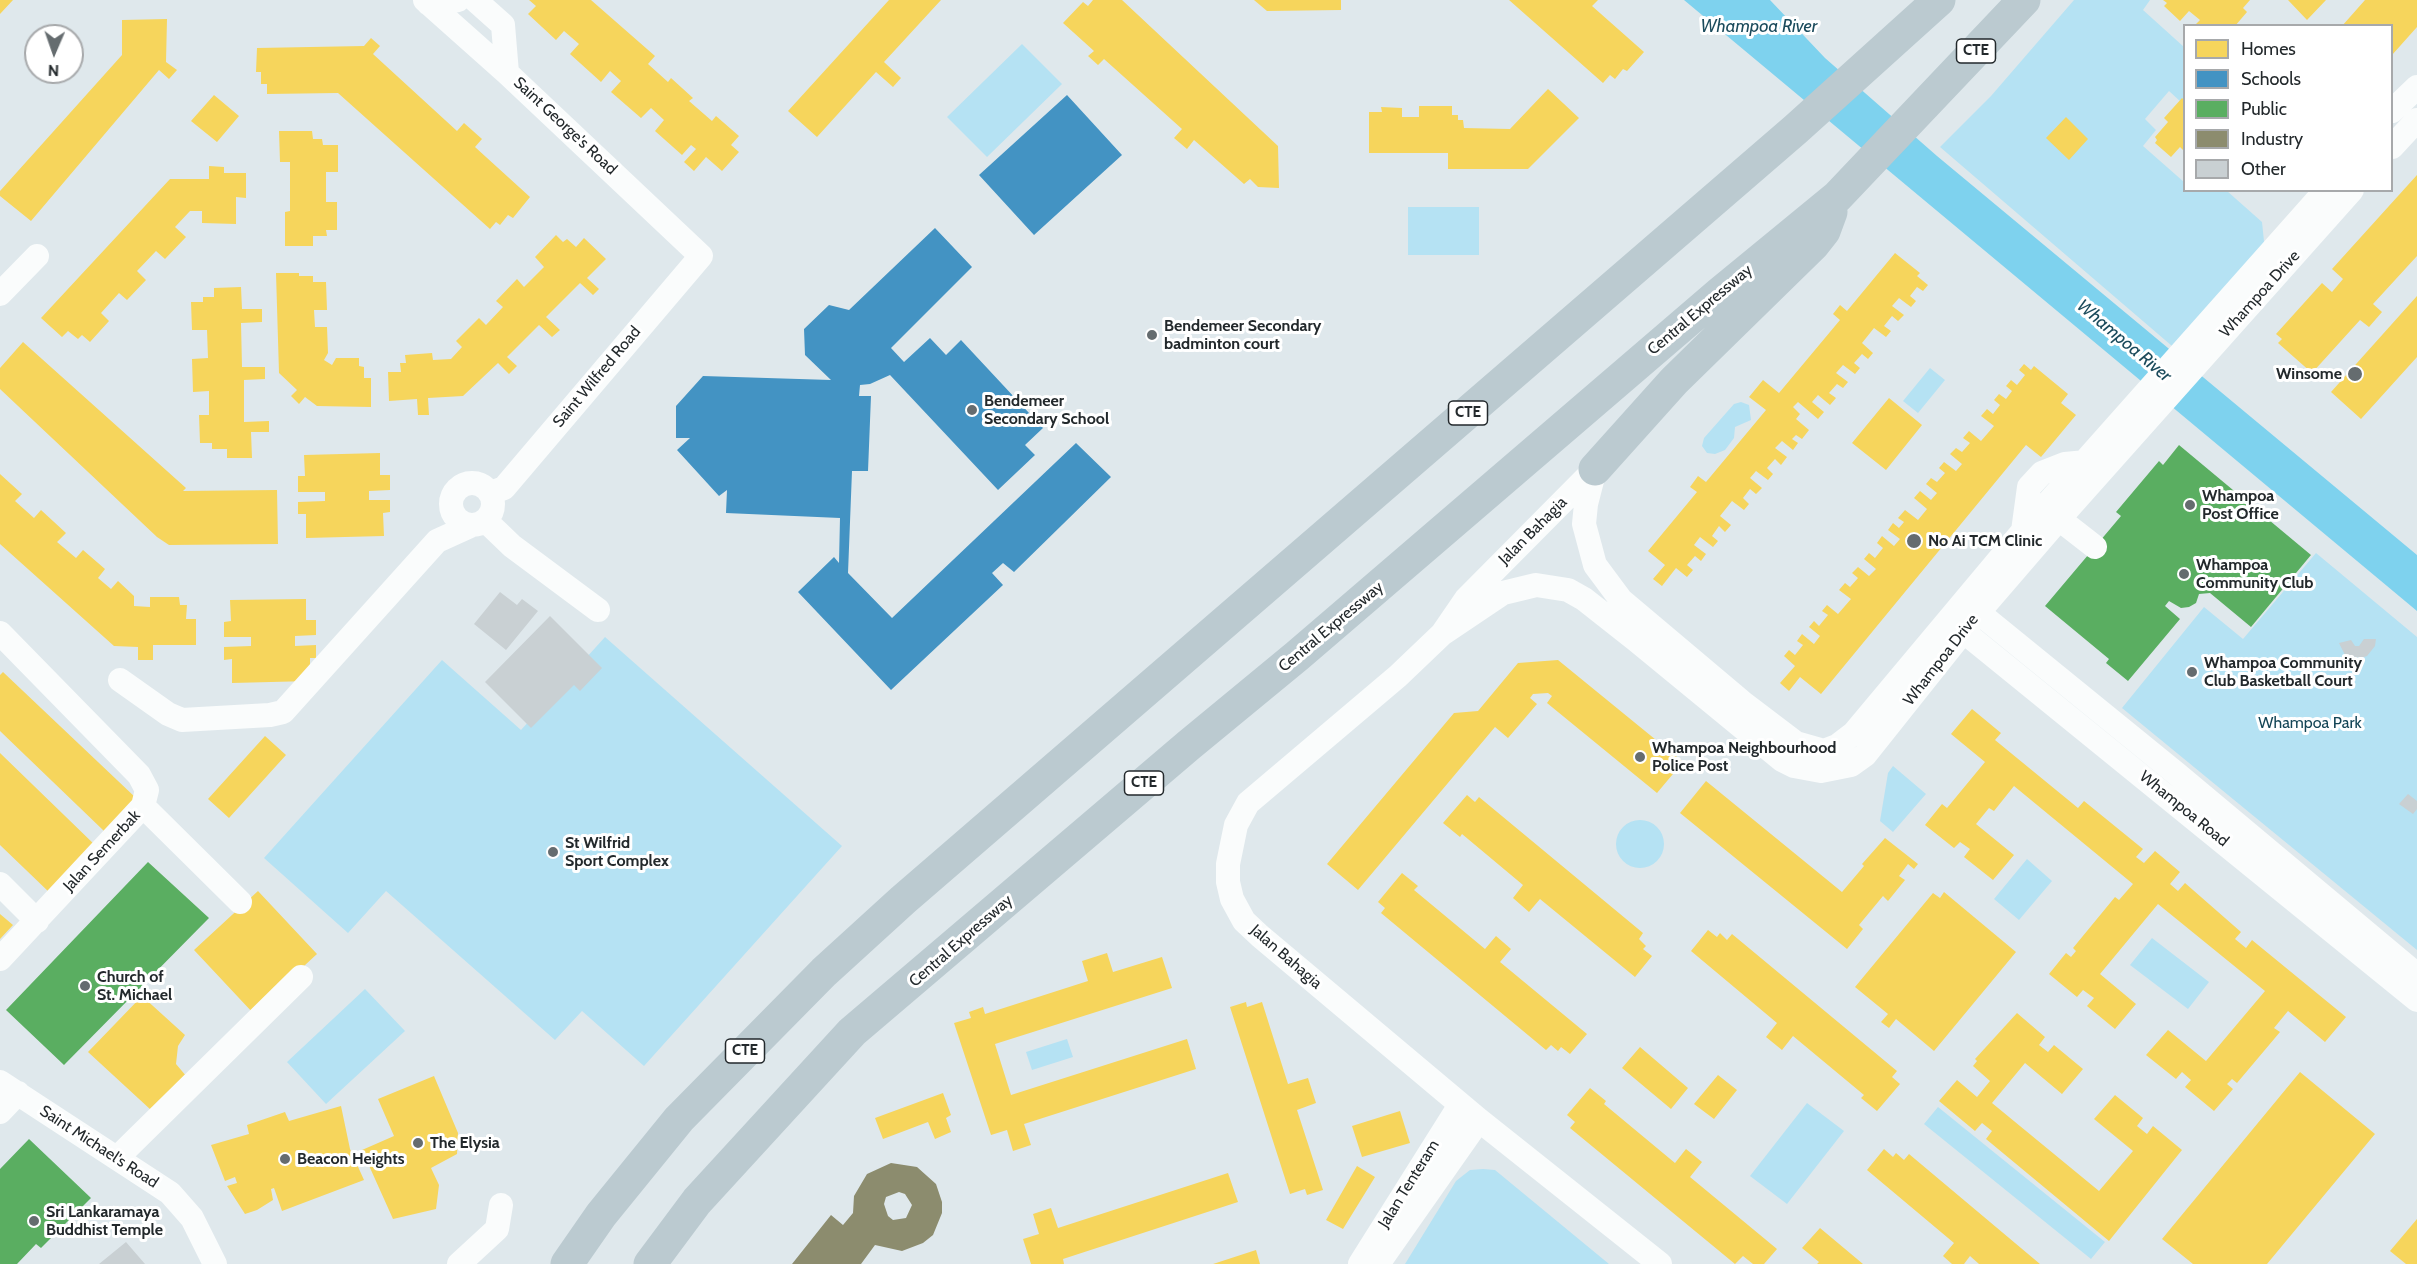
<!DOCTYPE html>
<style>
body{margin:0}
#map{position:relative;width:2417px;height:1264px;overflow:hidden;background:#dfe8ec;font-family:Cabin,sans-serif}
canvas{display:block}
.legend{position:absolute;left:2183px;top:24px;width:210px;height:168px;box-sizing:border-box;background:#fff;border:2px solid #a7a9ab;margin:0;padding:8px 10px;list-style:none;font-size:18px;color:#23292c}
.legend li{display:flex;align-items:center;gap:12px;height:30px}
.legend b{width:30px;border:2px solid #a7a9ab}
.north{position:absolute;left:24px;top:24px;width:60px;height:60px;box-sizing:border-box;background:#fff;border:2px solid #a7a9ab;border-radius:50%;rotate:182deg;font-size:16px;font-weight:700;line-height:24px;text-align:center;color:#23292c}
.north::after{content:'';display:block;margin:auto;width:21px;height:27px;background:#656c6f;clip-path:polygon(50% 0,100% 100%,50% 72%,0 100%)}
</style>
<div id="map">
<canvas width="2417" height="1264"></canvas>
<ul class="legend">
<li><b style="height:16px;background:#f6d55c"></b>Homes</li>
<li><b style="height:16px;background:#4393c3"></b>Schools</li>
<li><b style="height:16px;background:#5aae61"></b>Public</li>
<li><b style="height:16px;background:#8c8c6e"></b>Industry</li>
<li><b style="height:16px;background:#c9d0d3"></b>Other</li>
</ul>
<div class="north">N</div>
</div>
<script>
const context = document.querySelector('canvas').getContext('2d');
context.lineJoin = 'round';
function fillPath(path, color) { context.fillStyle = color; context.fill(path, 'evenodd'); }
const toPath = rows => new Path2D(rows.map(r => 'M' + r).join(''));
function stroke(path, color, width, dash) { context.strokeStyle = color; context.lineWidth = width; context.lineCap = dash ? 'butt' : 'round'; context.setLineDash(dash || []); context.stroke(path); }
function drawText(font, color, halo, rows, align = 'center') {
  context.font = font + ' Cabin,sans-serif'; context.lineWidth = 6; context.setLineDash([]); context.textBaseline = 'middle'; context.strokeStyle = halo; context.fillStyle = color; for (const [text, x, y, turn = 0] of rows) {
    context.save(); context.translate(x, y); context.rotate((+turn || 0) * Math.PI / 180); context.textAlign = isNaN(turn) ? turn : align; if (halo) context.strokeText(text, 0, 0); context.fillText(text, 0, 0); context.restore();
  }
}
const green = toPath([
 [2074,0,2150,0,2143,10,2184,47,2184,98,2181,102,2169,91,2145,119,2156,130,2143,146,2184,182,2184,190,2227,191,2262,222,2265,251,2179,352,1940,147,1991,96],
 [1022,44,1062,84,987,157,947,117],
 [1408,207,1479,207,1479,255,1408,255],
 [1930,368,1945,380,1918,413,1903,401],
 [1741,402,1749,405,1751,420,1735,427,1734,438,1725,450,1715,454,1707,453,1702,446,1704,438,1734,404],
 [2316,553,2417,637,2417,950,2122,708,2204,607,2243,639],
 [605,637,842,846,644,1066,582,1011,555,1040,386,891,348,933,264,858,442,660,521,730],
 [1893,766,1926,794,1893,832,1880,821,1888,773],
 '1616 844a24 24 0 1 1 48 0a24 24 0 1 1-48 0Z',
 [2027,859,2052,881,2019,920,1994,899],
 [2152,938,2209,982,2188,1009,2130,965],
 [365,989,405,1031,326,1104,287,1062],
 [1067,1039,1073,1057,1032,1070,1026,1052],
 [1807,1103,1844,1131,1787,1204,1750,1176],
 [1938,1107,2105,1242,2091,1259,1924,1124],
 [1483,1169,1495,1170,1609,1264,1405,1264,1456,1181,1470,1170]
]);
const water = toPath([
 [1684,0,1770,0,1825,58,1937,156,2417,555,2417,611]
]);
const homes = toPath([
 [0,0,13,0,0,14],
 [529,0,591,0,655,56,648,64,668,82,671,78,693,98,689,101,712,121,716,116,739,136,731,145,739,152,722,171,706,157,694,171,684,162,696,149,691,145,682,155,655,131,664,120,651,108,641,118,611,92,621,81,610,71,601,82,570,54,579,44,564,31,556,40,528,14,536,6],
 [889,0,941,0,884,62,901,78,893,87,876,72,817,137,788,111],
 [1093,0,1122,0,1278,146,1279,188,1258,187,1250,179,1244,184,1194,140,1187,149,1174,138,1182,129,1104,59,1098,65,1088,56,1094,51,1063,23,1083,2,1088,6],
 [1254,0,1341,0,1341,10,1267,11],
 [1509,0,1598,0,1592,6,1644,52,1627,71,1623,69,1615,79,1610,75,1603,83],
 [2163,0,2250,0,2243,8,2247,12,2235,26,2194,26,2200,20,2189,11,2180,21,2164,6,2167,3],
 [2288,0,2326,0,2307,20],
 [2365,0,2417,0,2417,27,2392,55,2392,26,2342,26],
 [167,19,166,62,177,70,169,79,159,70,31,221,0,196,0,191,122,55,122,20],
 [371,38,380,46,373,54,457,131,464,123,482,139,475,147,530,197,513,218,508,215,500,225,496,222,490,229,338,93,267,94,267,84,261,84,261,72,256,72,257,48,364,46],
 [1548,89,1579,118,1528,169,1448,169,1448,153,1369,153,1369,112,1382,112,1381,107,1402,108,1402,117,1419,117,1419,106,1452,106,1452,115,1458,115,1458,120,1463,120,1464,128,1510,129],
 [214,95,239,116,217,142,191,121],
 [2182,98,2184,100,2184,151,2180,147,2171,157,2155,143,2157,140,2155,137,2168,122,2164,118],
 [2066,117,2088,139,2069,160,2046,138],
 [279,131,312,131,313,139,322,139,323,145,338,145,338,172,326,172,326,202,337,202,337,230,326,230,327,236,313,236,313,246,285,246,285,212,290,211,290,162,280,162],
 [209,166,224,167,224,173,246,173,246,198,236,197,236,224,202,223,202,211,190,211,175,227,186,237,165,259,156,251,137,271,146,280,127,300,119,293,101,313,109,321,90,342,82,335,78,339,68,331,62,337,41,318,170,179,209,179],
 [2417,175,2417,256,2373,304,2382,312,2369,327,2360,320,2312,373,2278,343,2282,339,2276,334,2322,283,2332,292,2343,279,2332,269],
 [556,235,563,242,567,239,576,247,584,238,606,259,587,278,599,289,593,295,580,283,546,317,560,330,552,337,539,325,507,357,517,366,509,374,498,363,463,396,428,398,429,415,418,415,417,399,389,401,388,372,401,372,400,363,406,363,405,355,432,353,433,360,451,359,462,347,456,341,479,318,486,325,503,307,496,301,517,279,524,287,544,267,535,257],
 [1895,253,1920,273,1917,276,1928,285,1923,291,1917,287,1910,296,1916,301,1911,307,1899,298,1892,306,1904,315,1898,321,1892,316,1884,326,1891,331,1886,337,1874,328,1862,343,1873,353,1868,359,1862,354,1854,363,1860,368,1855,374,1843,365,1836,373,1848,382,1843,388,1837,384,1829,393,1836,398,1830,405,1818,395,1812,402,1824,412,1818,419,1798,402,1793,407,1800,414,1796,419,1809,430,1802,439,1796,435,1792,439,1798,443,1793,450,1782,441,1775,448,1787,457,1781,465,1775,459,1767,468,1773,474,1768,480,1756,471,1750,478,1762,488,1756,494,1750,489,1743,498,1749,504,1744,510,1732,501,1720,516,1731,525,1725,532,1719,526,1712,536,1718,541,1713,547,1700,537,1694,545,1706,554,1701,561,1695,556,1687,565,1693,570,1687,577,1676,568,1662,586,1653,579,1665,565,1648,551,1697,492,1690,487,1698,476,1706,482,1766,410,1749,397,1763,380,1779,393,1840,320,1833,314,1840,305,1847,311],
 [276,273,299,273,299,276,313,276,313,282,326,282,327,310,314,310,315,327,327,327,328,353,324,360,332,365,336,358,359,358,359,366,364,367,364,378,371,378,371,407,317,406,305,397,299,404,291,396,297,390,279,373],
 [241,287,242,309,262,309,262,322,241,323,242,367,265,367,265,379,244,380,244,422,269,421,269,432,251,432,252,458,227,458,227,449,212,449,212,443,200,443,199,415,209,415,209,391,193,392,192,359,208,358,207,330,192,330,191,302,203,302,203,297,214,297,214,288],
 [2417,296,2417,357,2361,419,2331,392],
 [23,342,186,488,183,491,277,490,278,544,169,545,157,537,0,389,0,368],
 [2024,364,2031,370,2034,366,2068,394,2061,403,2076,415,2041,457,2026,445,1821,694,1800,677,1789,691,1780,683,1795,666,1784,656,1789,650,1795,655,1803,645,1797,641,1802,634,1814,644,1820,636,1809,627,1814,621,1819,626,1828,615,1822,611,1827,605,1838,614,1851,599,1839,590,1845,583,1850,587,1858,578,1852,573,1858,567,1869,576,1876,569,1864,559,1869,553,1875,558,1883,548,1877,543,1882,536,1894,546,1900,539,1888,530,1893,523,1899,528,1904,522,1898,518,1905,510,1918,520,1927,509,1914,498,1920,491,1931,500,1937,493,1926,484,1931,478,1937,482,1945,473,1939,468,1944,462,1956,471,1962,464,1950,454,1956,448,1962,452,1970,443,1963,438,1969,431,1981,441,1994,426,1981,416,1987,409,1993,414,2000,405,1994,400,1999,394,2006,399,2012,391,2006,386,2011,380,2017,385,2025,375,2019,370],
 [1889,398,1922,425,1886,470,1852,443],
 [380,453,380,475,390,475,390,490,369,491,369,500,390,500,390,512,383,513,384,536,306,538,306,514,298,514,298,502,325,501,325,492,298,492,298,476,305,476,304,455],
 [0,474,22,494,15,501,34,518,41,510,66,533,57,542,76,558,83,550,105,569,98,578,111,589,118,581,134,596,134,606,150,607,150,597,179,597,180,605,187,605,186,619,196,619,196,645,153,645,153,660,138,660,138,647,114,646,0,544],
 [306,599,306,620,316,620,316,635,295,636,295,646,316,645,316,658,310,658,310,681,232,683,232,659,224,660,224,647,251,646,251,637,224,637,224,622,231,621,230,600],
 [1558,660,1683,762,1657,793,1547,703,1552,696,1548,693,1533,694,1530,698,1537,704,1508,738,1495,727,1358,890,1327,864,1454,713,1478,711,1518,663],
 [3,672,136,798,104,831,0,731,0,675],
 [1972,709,2001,733,1995,740,2078,808,2084,801,2143,849,2136,857,2144,863,2155,851,2180,872,2170,884,2178,891,2185,883,2241,932,2235,939,2246,948,2252,940,2346,1017,2325,1042,2288,1011,2274,1028,2280,1032,2237,1083,2232,1079,2227,1084,2233,1089,2214,1111,2185,1087,2191,1080,2182,1072,2176,1079,2146,1055,2168,1030,2206,1061,2265,991,2158,904,2100,974,2136,1004,2115,1029,2087,1006,2094,998,2083,990,2077,997,2049,974,2066,953,2071,957,2076,951,2073,948,2115,897,2119,900,2133,884,2014,786,1994,811,1989,808,1976,824,2014,855,1993,880,1964,857,1970,849,1960,842,1954,848,1925,825,1942,804,1947,808,1985,762,1951,734],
 [265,736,286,755,229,818,208,799],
 [0,753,97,847,51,894,0,845],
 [1706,781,1842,892,1864,866,1862,864,1885,838,1918,864,1914,869,1908,864,1899,876,1905,880,1888,901,1883,896,1859,925,1863,929,1847,949,1680,813],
 [1467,795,1475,802,1479,797,1643,933,1639,939,1646,946,1643,949,1652,956,1635,977,1540,899,1529,912,1513,898,1523,885,1462,834,1460,837,1443,823],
 [1402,873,1418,886,1414,890,1485,949,1496,936,1511,949,1500,962,1587,1034,1570,1054,1561,1047,1558,1051,1551,1045,1546,1050,1381,913,1385,908,1378,902],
 [258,891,317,954,253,1013,194,950],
 [1944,892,2016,952,1934,1051,1896,1019,1889,1028,1881,1022,1888,1014,1855,987,1933,893,1940,898],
 [0,914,13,925,0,939],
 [1708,930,1717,937,1720,933,1727,940,1732,934,1897,1071,1892,1077,1900,1084,1877,1111,1861,1098,1864,1095,1793,1036,1782,1050,1766,1037,1777,1023,1691,951],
 [1107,953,1113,972,1162,957,1172,988,995,1044,1011,1095,1187,1039,1196,1069,1024,1124,1031,1145,1013,1151,1007,1130,991,1135,954,1023,971,1018,969,1012,983,1007,985,1014,1088,981,1082,961],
 [142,996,185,1035,178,1046,176,1064,187,1077,151,1110,88,1052],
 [1246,1002,1247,1007,1262,1002,1288,1084,1308,1078,1316,1103,1297,1110,1323,1190,1307,1195,1305,1189,1290,1194,1230,1007],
 [2017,1013,2045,1037,2039,1045,2048,1052,2054,1045,2083,1069,2062,1094,2025,1063,1992,1103,2099,1191,2133,1151,2094,1119,2115,1095,2143,1118,2137,1126,2147,1134,2153,1126,2182,1150,2109,1241,1986,1139,1992,1131,1982,1123,1975,1131,1939,1101,1957,1080,1977,1097,1990,1081,1973,1066,1977,1061,1975,1059],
 [1640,1047,1688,1088,1671,1109,1622,1068],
 [2300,1072,2375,1134,2267,1264,2193,1264,2162,1239],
 [1718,1075,1737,1090,1714,1119,1694,1104],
 [434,1076,458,1133,457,1154,431,1168,439,1185,436,1209,393,1219,362,1150,394,1136,378,1099],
 [1590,1088,1606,1101,1604,1104,1675,1163,1686,1149,1702,1162,1690,1177,1777,1249,1764,1264,1753,1264,1743,1256,1735,1264,1570,1128,1575,1122,1567,1115],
 [943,1093,951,1115,946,1118,951,1132,935,1139,928,1122,883,1139,875,1118],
 [341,1106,350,1149,364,1180,282,1211,274,1188,271,1189,273,1200,257,1210,245,1214,227,1186,237,1183,235,1177,225,1181,211,1145,249,1134,247,1125,285,1112,289,1121],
 [1400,1111,1410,1143,1362,1157,1352,1126],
 [1884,1149,1893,1157,1896,1153,1904,1160,1909,1154,2040,1264,1979,1264,1970,1256,1964,1264,1952,1264,1943,1256,1954,1243,1867,1170],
 [1357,1166,1375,1177,1343,1229,1326,1220],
 [1228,1173,1238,1202,1063,1259,1064,1264,1031,1264,1023,1239,1039,1234,1033,1214,1051,1208,1058,1228],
 [2417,1219,2417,1264,2406,1264,2390,1251],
 [1820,1228,1863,1264,1817,1264,1819,1262,1802,1248],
 [1256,1250,1260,1264,1213,1264]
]);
const schools = toPath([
 [1067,95,1122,155,1034,235,979,175],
 [935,228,972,267,891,348,904,362,930,338,946,355,961,340,1043,428,1025,445,1035,455,998,490,890,375,870,384,860,385,859,396,871,396,868,471,852,471,848,573,892,618,1076,443,1111,477,1014,572,1003,563,992,573,1003,585,891,690,798,592,834,557,839,563,840,518,726,513,727,490,719,496,677,450,690,438,676,438,676,406,703,376,831,380,805,355,804,329,829,305,849,310]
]);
const public = toPath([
 [2179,445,2311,555,2251,627,2210,593,2199,594,2196,603,2189,607,2181,608,2169,601,2165,606,2180,619,2128,681,2106,663,2109,659,2045,606,2121,516,2116,512,2159,461,2163,465],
 [148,862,209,918,64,1065,6,1010],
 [29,1139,91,1198,41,1248,36,1244,17,1264,0,1264,0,1169]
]);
const industry = toPath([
 [891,1163,917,1167,936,1184,942,1202,942,1213,933,1235,923,1243,902,1251,875,1245,861,1264,792,1264,831,1215,843,1225,853,1213,854,1196,867,1174],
 [899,1192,905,1194,912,1205,906,1218,893,1220,888,1216,884,1204,886,1197]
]);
const building = toPath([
 [500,592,517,605,522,599,538,611,506,650,474,624],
 [550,616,602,668,580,691,574,685,531,728,485,682],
 [2364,639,2376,639,2375,646,2367,656,2361,658,2345,655,2339,643,2351,640,2355,646,2359,646],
 [2408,794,2417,801,2417,809,2413,814,2399,804],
 [126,1242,145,1264,99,1264]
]);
const minor = toPath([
 [425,0,507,73,701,256,504,488,491,493],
 [475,0,503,25,507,73],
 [429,4,458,0],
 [2392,111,2417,87],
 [2392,147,2417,120],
 [0,294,37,256],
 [1595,469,1586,504,1584,524,1595,565,1621,600,1742,702,1796,743,1824,751,1837,746,1854,733,2023,531,2326,190],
 [1594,470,1466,599,1442,634,1398,676,1248,803,1236,825,1228,864,1228,882,1232,899,1244,921,1260,936,1479,1120,1660,1264],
 '451 504a21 21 0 1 1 42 0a21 21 0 1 1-42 0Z',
 [2059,519,2095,547],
 [486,521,512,546,598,610],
 [2023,531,2029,487,2042,473,2065,464,2086,462],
 [1968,604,2177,774,2417,975],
 [1953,623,2417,1000],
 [0,633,139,775,147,790,143,806,0,959],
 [1442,634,1503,593,1536,585,1568,590,1584,599,1636,640,1782,760,1794,766,1821,771,1851,765,1865,755,1978,613,2059,519,2352,190],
 [120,680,168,714,182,720,270,715,283,712,437,541,470,526],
 [143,806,240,902],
 [0,884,37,921],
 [0,1082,170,1193,192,1218,215,1264],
 [0,1112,18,1093],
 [118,1157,301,977],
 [459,1264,497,1229,501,1205],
 [1360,1264,1460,1105],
 [1378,1264,1479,1120]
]);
const highway = toPath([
 [1595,469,1674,381,1813,245,1824,231,1831,212],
 [567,1264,601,1215,679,1119,824,972,903,900,1796,129,1939,0],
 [650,1264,697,1201,852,1032,1189,745,1297,656,1720,293,1837,197,2024,0]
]);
const markers = [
 [1152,335,6,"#656c6f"],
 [2355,374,8,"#656c6f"],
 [972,410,6,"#656c6f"],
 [2190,505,6,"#656c6f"],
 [1914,541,8,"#656c6f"],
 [2184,574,6,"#656c6f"],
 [2192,672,6,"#656c6f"],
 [1640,757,6,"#656c6f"],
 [553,852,6,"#656c6f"],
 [85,986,6,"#656c6f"],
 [418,1143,6,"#656c6f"],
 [285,1159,6,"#656c6f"],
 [34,1221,6,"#656c6f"]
];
const shields = [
 [1976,51,39],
 [1468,413,39],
 [1144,783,39],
 [745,1051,39]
];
const shieldNames = [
 ["CTE",1976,51],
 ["CTE",1468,413],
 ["CTE",1144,783],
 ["CTE",745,1051]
];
const streetNames = [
 ["Saint George's Road",565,126,43],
 ["Whampoa Drive",2260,294,-48],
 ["Central Expressway",1700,310,-40],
 ["Saint Wilfred Road",597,377,-50],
 ["Jalan Bahagia",1533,531,-45],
 ["Central Expressway",1331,627,-40],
 ["Whampoa Drive",1941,660,-52],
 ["Whampoa Road",2184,809,39],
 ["Jalan Semerbak",102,851,-47],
 ["Central Expressway",961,941,-41],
 ["Jalan Bahagia",1286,957,41],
 ["Saint Michael's Road",99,1147,33],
 ["Jalan Tenteram",1409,1184,-58]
];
const poiNames = [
 ["Bendemeer Secondary",1164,326],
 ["badminton court",1164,344],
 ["Winsome",2342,374,"right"],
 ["Bendemeer",984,401],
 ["Secondary School",984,419],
 ["Whampoa",2202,496],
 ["Post Office",2202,514],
 ["No Ai TCM Clinic",1928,541],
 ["Whampoa",2196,565],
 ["Community Club",2196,583],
 ["Whampoa Community",2204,663],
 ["Club Basketball Court",2204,681],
 ["Whampoa Neighbourhood",1652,748],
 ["Police Post",1652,766],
 ["St Wilfrid",565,843],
 ["Sport Complex",565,861],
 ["Church of",97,977],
 ["St. Michael",97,995],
 ["The Elysia",430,1143],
 ["Beacon Heights",297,1159],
 ["Sri Lankaramaya",46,1212],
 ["Buddhist Temple",46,1230]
];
const parkNames = [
 ["Whampoa Park",2310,723]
];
const waterNames = [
 ["Whampoa River",1759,27],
 ["Whampoa River",2124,341,40]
];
fillPath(green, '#b5e2f3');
fillPath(water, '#7ed2ee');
fillPath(homes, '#f6d55c');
fillPath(schools, '#4393c3');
fillPath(public, '#5aae61');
fillPath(industry, '#8c8c6e');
fillPath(building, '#c9d0d3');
stroke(minor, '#fafcfc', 24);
stroke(highway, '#bbcad0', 33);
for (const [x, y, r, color] of markers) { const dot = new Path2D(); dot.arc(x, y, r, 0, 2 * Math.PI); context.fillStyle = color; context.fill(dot); stroke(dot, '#fff', 2); }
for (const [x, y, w] of shields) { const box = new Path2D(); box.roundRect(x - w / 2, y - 12, w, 24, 4.5); context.fillStyle = '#fff'; context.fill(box); stroke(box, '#23292c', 1.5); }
drawText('bold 15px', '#23292c', null, shieldNames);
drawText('16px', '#23292c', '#fff', streetNames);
drawText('bold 16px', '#23292c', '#fff', poiNames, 'left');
drawText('16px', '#144556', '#fff', parkNames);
drawText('italic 18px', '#1b4b5c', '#fff', waterNames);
</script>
